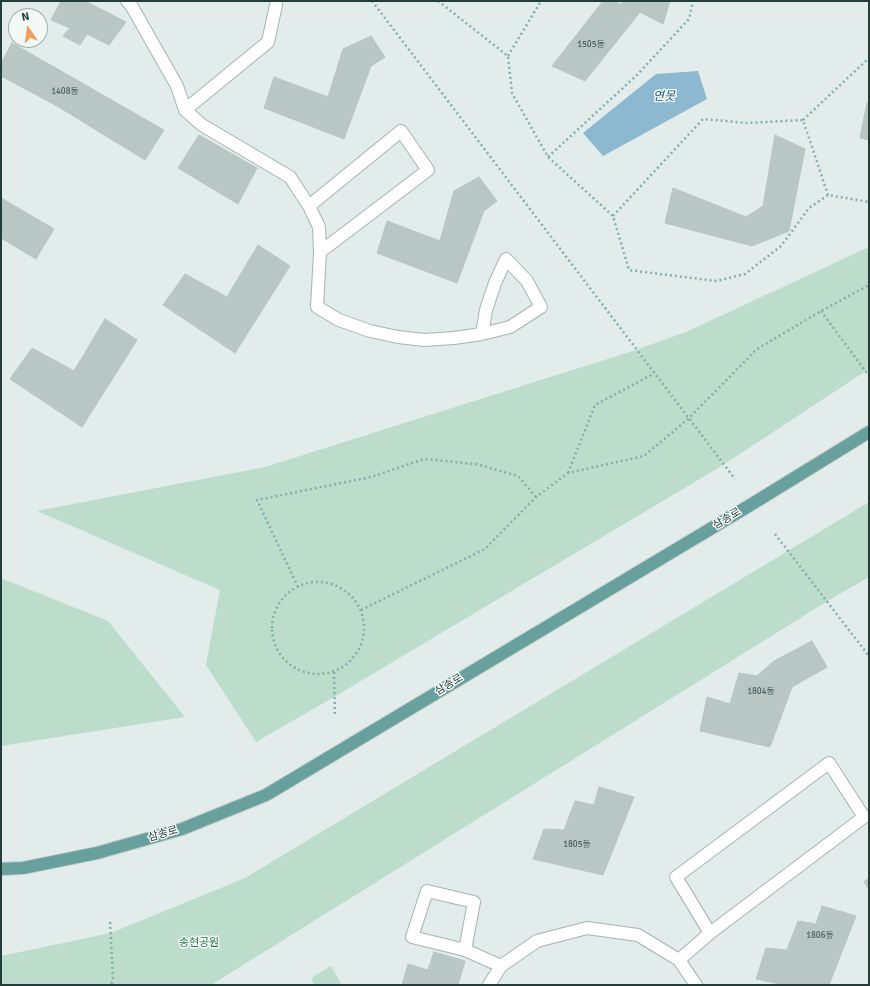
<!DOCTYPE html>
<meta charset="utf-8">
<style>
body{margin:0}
#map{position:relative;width:870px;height:986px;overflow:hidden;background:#e2ecea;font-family:Signika,sans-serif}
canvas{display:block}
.frame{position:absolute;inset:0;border:2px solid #233d3b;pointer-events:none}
.north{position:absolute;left:8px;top:8px;width:40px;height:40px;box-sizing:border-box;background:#f3f9f7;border:1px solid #a0aeac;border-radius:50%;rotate:347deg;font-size:11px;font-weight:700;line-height:16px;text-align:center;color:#233d3b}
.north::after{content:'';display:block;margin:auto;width:14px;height:18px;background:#ee9e5f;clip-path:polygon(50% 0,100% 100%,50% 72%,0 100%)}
</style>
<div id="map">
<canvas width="870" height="986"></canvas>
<div class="frame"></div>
<div class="north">N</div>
</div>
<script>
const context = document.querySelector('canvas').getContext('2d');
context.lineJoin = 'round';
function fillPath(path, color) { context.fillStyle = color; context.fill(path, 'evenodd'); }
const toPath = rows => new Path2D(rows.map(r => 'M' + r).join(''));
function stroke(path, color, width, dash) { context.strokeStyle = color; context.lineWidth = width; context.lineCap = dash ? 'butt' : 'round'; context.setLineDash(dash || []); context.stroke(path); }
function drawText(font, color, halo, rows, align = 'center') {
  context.font = font + ' Signika,"Noto Sans KR",sans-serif'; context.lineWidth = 3; context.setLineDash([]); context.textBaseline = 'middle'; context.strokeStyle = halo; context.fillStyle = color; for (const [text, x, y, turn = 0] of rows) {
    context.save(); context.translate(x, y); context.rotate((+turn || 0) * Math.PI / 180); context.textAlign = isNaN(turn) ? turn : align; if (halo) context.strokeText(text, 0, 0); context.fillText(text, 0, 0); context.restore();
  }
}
const green = toPath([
 [869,247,869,369,723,465,334,697,256,742,206,665,220,590,37,511,265,467,636,350,686,332],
 [869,502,869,577,826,602,211,985,1,985,1,956,111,933,245,878],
 [1,578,108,621,185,717,1,746],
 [331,966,342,985,314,985,311,978]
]);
const water = toPath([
 [698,71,707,99,603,156,583,133,656,74]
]);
const building = toPath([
 [61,1,85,1,126,22,109,45,87,34,80,45,63,36,70,28,51,20,61,1],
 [603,1,616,1,621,5,622,1,670,1,663,24,640,12,585,81,552,66,603,1],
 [371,36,385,57,371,66,344,139,264,108,274,77,328,97,343,49,371,36],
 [12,43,164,130,145,160,57,106,1,76,1,63,12,43],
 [867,103,869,104,869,140,860,138,867,103],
 [199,135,257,168,238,204,178,168,199,135],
 [775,135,805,149,789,231,752,246,665,223,673,188,746,217,763,206,775,135],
 [479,177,497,201,484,211,457,283,377,253,387,221,440,241,454,191,479,177],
 [1,198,54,229,36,259,1,238,1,198],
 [258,245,290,266,235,353,163,305,185,274,227,297,258,245],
 [105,319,137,340,82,427,10,379,32,348,74,371,105,319],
 [812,641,827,667,792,687,770,747,700,731,707,697,730,704,739,673,757,676,774,661,812,641],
 [599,787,634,797,603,875,533,859,544,829,564,830,575,801,594,805,599,787],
 [869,878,869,889,864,882,869,878],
 [822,906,856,916,829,985,784,985,756,979,766,948,787,950,798,921,816,924,822,906],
 [434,952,465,961,458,985,402,985,408,964,428,970,434,952]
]);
const path = toPath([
 [372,1,735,479],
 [438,1,508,56,512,93,548,157,613,216,629,270,716,281,745,274,781,246,809,208,828,195,869,202],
 [508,56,541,1],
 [803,120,869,58],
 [548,157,637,75,689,19,693,1],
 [613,216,703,119,747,123,803,120,828,195],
 [821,311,869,376],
 [568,473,595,405,653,374],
 [775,534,869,656],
 '272 628a46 46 0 1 1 92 0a46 46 0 1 1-92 0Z',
 [298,587,257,500,371,477,424,459,476,464,518,476,536,497],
 [361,610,485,549,536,497,568,473,644,456,688,419,757,349,821,311,869,285],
 [334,672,335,717],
 [110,922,113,977,111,985]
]);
const minor = toPath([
 [127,1,131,5,177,86,185,110,202,125,290,177,309,206,319,227,320,252,317,307,339,320,370,331,398,337,424,340,454,338,482,334,510,327,541,307,527,281,506,259,495,283,486,310,482,334],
 [185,110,268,42,276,5],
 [309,206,401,131,428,170,320,252],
 [465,950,474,902,427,891,412,937,465,950,501,966],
 [679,960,710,933,864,817,829,763,676,877,710,933],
 [489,985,501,966,537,941,587,928,638,935,679,960,696,985]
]);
const major = toPath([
 [1,869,23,868,97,853,182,829,266,795,752,504,869,432]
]);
const numberNames = [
 ["1505동",591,45],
 ["1408동",65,92],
 ["1804동",761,692],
 ["1805동",577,845],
 ["1806동",820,936]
];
const streetNames = [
 ["삼송로",727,519,-31],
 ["삼송로",449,685,-31],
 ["삼송로",163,834,-16]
];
const parkNames = [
 ["송현공원",199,943]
];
const waterNames = [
 ["연못",664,97]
];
fillPath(green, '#bcddcb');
fillPath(water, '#8cb8d0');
fillPath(building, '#b8c7c3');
stroke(building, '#b5c6c2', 1);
stroke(minor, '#a5b4b2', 14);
stroke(major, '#c1c9c8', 14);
stroke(path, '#84afaa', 2.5, [2, 3]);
stroke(minor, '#fff', 12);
stroke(major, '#68a09d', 12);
drawText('9px', '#48605d', null, numberNames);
drawText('11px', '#233d3b', '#f3f9f7', streetNames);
drawText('11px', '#2e7356', '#f3f9f7', parkNames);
drawText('italic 12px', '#1e5777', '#f3f9f7', waterNames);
</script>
